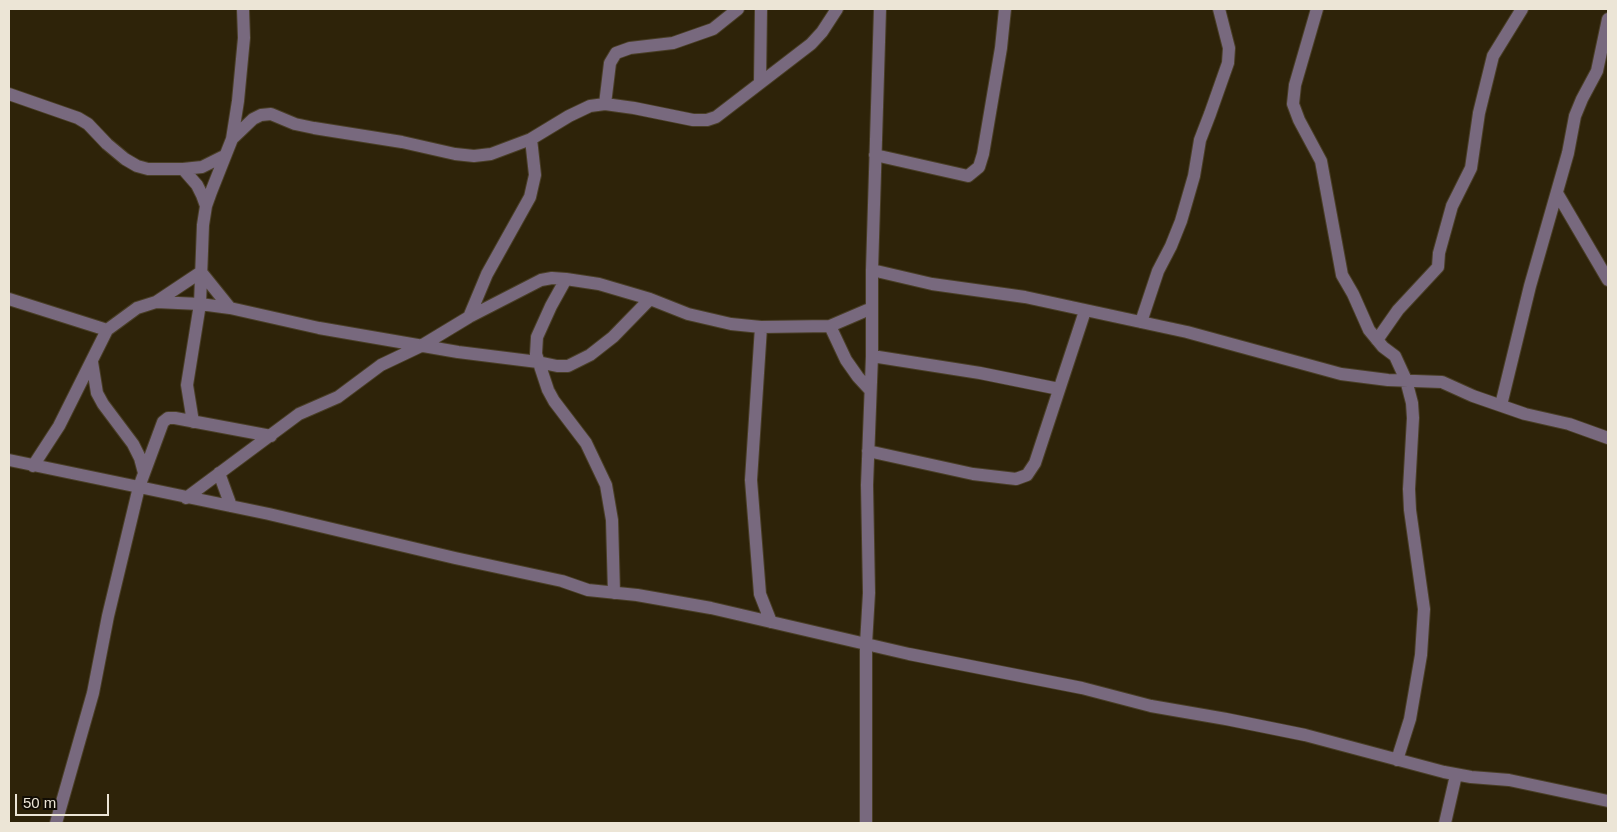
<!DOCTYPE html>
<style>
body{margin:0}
#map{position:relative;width:1617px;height:832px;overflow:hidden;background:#2e2309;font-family:Arial,sans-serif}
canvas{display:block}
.frame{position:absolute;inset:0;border:10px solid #ece5d6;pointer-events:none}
.scale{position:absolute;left:15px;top:794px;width:94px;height:22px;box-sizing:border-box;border:2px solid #ece5d6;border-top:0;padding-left:6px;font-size:15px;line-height:18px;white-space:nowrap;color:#ece5d6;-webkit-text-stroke:4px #120d04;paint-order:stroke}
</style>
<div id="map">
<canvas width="1617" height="832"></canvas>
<div class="frame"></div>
<div class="scale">50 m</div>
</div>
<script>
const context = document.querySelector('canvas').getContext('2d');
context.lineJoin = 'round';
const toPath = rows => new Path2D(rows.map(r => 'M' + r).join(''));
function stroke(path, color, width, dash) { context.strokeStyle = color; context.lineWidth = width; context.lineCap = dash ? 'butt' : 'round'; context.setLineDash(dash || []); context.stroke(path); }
const minor = toPath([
 [1317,9,1295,85,1293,104,1299,120,1321,161,1342,275,1353,294,1369,330,1383,347,1395,356,1406,380,1412,403,1413,418,1409,489,1410,510,1424,609,1421,655,1410,719,1397,760],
 [760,82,761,9],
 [9,94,78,118,88,124,107,144,125,159,137,166,148,169,183,169,202,167,224,156],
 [605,104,610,63,616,53,630,48,673,43,713,29,738,9],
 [232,139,253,119,261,115,271,114,295,124,314,128,402,142,455,154,474,156,491,154,531,139,569,116,590,106,605,104,634,108,693,120,707,120,716,117,811,44,822,32,837,9],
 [875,155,968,176,979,167,983,154,1001,48,1005,9],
 [183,169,197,185,202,195,206,206],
 [1557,193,1608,280],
 [872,270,932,284,1025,297,1187,332,1341,374,1388,380,1442,382,1473,396,1525,414,1569,424,1608,438],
 [566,279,551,306,537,337,536,354,548,390,554,401,586,443,606,485,612,520,614,593],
 [9,299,107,330],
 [156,302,201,272,230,308],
 [469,317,487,274,530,197,535,175,531,139],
 [1141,322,1158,271,1171,246,1181,221,1194,176,1200,140,1210,114,1228,63,1229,48,1219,9],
 [830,326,846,360,858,377,870,390],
 [761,327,751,480,760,594,771,622],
 [1377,340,1398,310,1438,267,1439,253,1452,206,1471,168,1479,113,1493,56,1522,9],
 [872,356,980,373,1059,389],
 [92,362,97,393,103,404,133,444,140,458,144,473],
 [1501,405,1530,286,1568,153,1575,116,1582,99,1597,71,1608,19],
 [193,422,187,385,200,304,203,225,206,206,211,192,232,139,238,101,244,38,243,9],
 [868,451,973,474,1016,479,1027,475,1035,463,1085,311],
 [9,460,269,514,455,558,562,581,588,590,637,595,711,608,909,654,1082,688,1151,706,1226,719,1305,735,1444,772,1471,777,1509,780,1608,801],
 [33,466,59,426,107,330,137,308,156,302,200,304,230,308,319,328,458,352,538,362,557,366,568,366,590,355,613,337,650,299],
 [219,473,231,506],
 [186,498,299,414,338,397,381,365,421,346,469,317,541,280,552,278,566,279,599,284,650,299,688,314,731,324,761,327,830,326,872,308],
 [56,823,93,693,108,616,139,487,163,422,168,418,175,418,271,436],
 [866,823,866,644,869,593,867,485,872,356,872,270,880,9],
 [1445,823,1456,775]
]);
stroke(minor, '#493e26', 14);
stroke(minor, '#78697e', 12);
</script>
